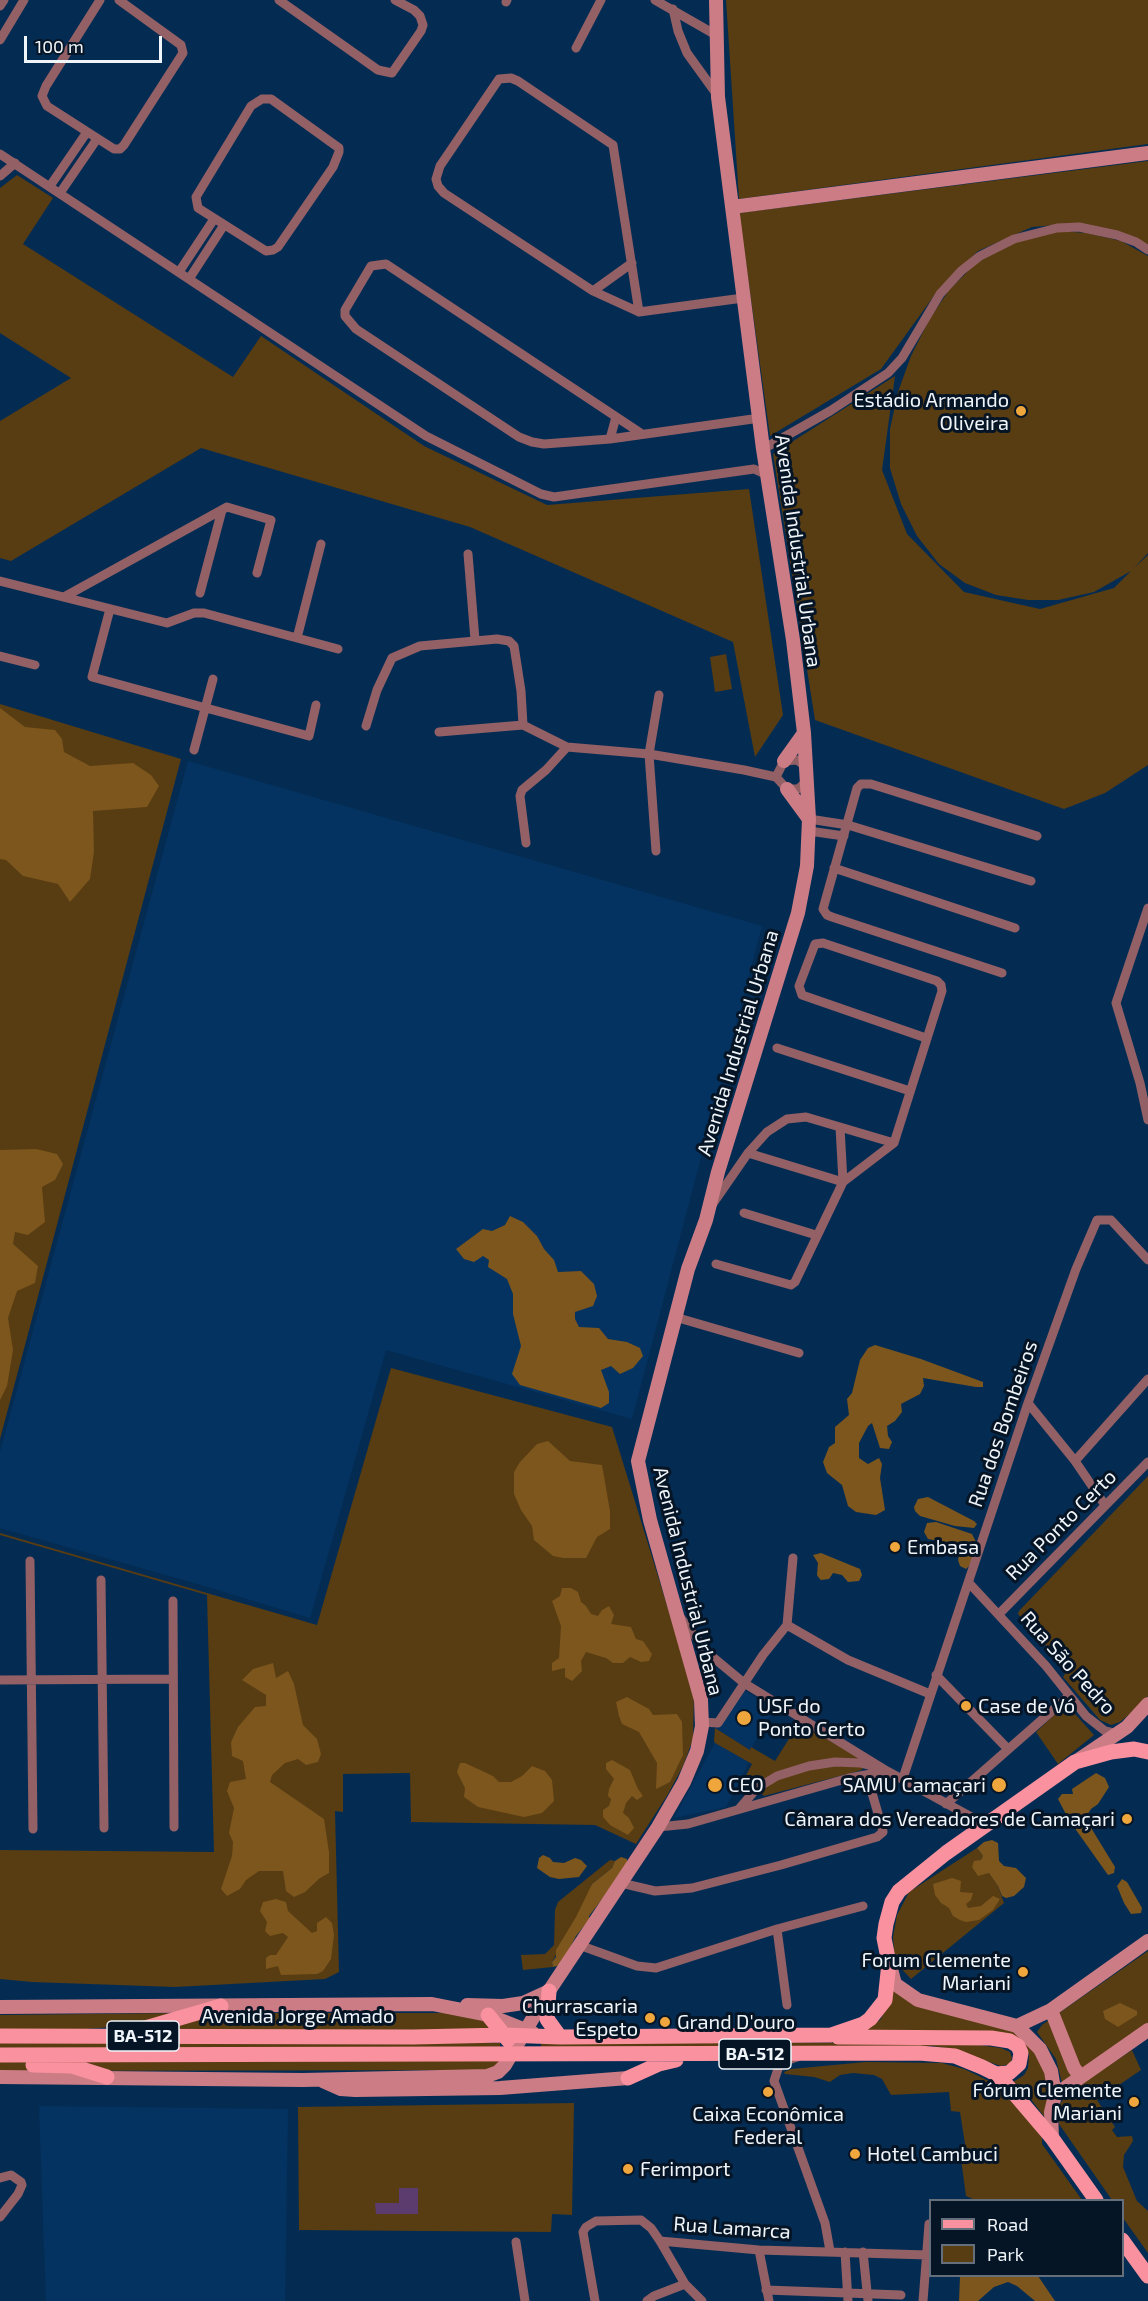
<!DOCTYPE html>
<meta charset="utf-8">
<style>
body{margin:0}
#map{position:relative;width:1148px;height:2301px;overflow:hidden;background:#042c53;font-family:"Exo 2",sans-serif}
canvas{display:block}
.legend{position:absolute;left:929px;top:2199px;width:195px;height:78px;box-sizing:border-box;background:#061526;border:2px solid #646f7b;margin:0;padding:8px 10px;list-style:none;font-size:18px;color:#f0f5fa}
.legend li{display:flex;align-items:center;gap:12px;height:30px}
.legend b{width:30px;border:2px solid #646f7b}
.scale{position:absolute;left:24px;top:36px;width:138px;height:27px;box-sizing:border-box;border:3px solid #f0f5fa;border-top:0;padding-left:8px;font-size:18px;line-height:21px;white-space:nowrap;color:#f0f5fa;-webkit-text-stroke:4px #061526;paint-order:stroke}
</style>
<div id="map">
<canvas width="1148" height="2301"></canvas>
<ul class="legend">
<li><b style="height:8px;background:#f9919e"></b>Road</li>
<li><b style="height:16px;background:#583c12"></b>Park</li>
</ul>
<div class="scale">100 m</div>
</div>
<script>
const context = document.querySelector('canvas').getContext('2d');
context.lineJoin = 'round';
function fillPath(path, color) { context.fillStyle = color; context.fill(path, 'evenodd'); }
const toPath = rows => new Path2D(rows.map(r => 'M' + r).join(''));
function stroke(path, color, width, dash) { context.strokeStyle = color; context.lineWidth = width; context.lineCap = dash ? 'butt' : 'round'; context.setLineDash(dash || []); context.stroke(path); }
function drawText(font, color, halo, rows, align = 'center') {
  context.font = font + ' "Exo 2",sans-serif'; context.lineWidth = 6; context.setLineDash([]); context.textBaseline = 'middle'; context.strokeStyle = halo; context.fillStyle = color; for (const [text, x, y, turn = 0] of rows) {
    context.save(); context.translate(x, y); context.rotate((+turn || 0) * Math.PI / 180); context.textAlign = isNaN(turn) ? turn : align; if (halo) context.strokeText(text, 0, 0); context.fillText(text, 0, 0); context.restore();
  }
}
const built = toPath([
 [188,761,762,926,632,1419,386,1350,310,1618,201,1585,0,1528,0,1452],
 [739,1687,774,1709,750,1750,715,1728],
 [715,1743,749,1762,726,1807,674,1818],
 [39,2106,288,2109,285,2301,46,2301]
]);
const green = toPath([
 [726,0,1148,0,1148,144,739,199],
 [1148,161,1148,246,1079,223,1032,227,978,251,936,293,881,369,770,436,739,213],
 [17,175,53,198,23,244,233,377,261,336,424,446,547,505,749,489,783,715,755,757,733,642,470,527,201,448,11,561,0,558,0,421,71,378,0,333,0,188],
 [1059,231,1087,233,1121,241,1148,256,1148,553,1134,568,1148,555,1148,765,1105,793,1064,809,815,720,773,454,895,376,882,470,907,534,964,592,1040,609,1114,588,1131,571,1094,592,1058,600,1028,600,996,595,965,583,939,564,917,536,901,504,890,468,890,429,898,392,911,356,929,320,949,290,974,265,999,249,1029,237],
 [726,654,732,689,715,692,710,657],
 [0,704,181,759,0,1439],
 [391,1368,612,1427,694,1693,693,1739,683,1766,668,1794,636,1844,595,1825,411,1822,410,1773,343,1774,343,1812,335,1811,339,1972,325,1979,175,1987,32,1982,0,1979,0,1850,214,1852,207,1595,0,1535,0,1533,317,1625],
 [1148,1476,1148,1696,1143,1703,1120,1722,1111,1725,1100,1720,1063,1677,1067,1670,1018,1614,1019,1611],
 [1066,1704,1094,1735,1058,1764,1036,1732],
 [799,1723,863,1760,864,1764,862,1770,764,1796,762,1794,768,1785,756,1775,743,1784,743,1781,752,1764,715,1743,714,1741,715,1728,750,1750,751,1747,775,1761],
 [977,1848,983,1856,981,1860,998,1886,1004,1903,911,1979,895,1962,893,1937,897,1915,909,1892],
 [610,1860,615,1861,612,1868,592,1884,588,1896,552,1962,553,1967,523,1970,521,1955,545,1954,554,1945,555,1910,558,1902],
 [1148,1951,1148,2023,1087,2066,1082,2069,1079,2068,1059,2013],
 [894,1986,1013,2030,1034,2047,1048,2072,1049,2123,1030,2098,1013,2082,1024,2075,1028,2068,1029,2054,1021,2039,863,2030,880,2020,889,2004],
 [179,2013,128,2026,43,2032,0,2032,0,2015],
 [224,2013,453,2013,470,2016,483,2021,490,2025,490,2030,146,2031],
 [1052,2018,1076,2073,1062,2083,1056,2059,1037,2032,1042,2025],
 [541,2042,964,2043,1001,2048,1010,2052,1012,2058,1010,2064,1001,2066,946,2048,932,2046,541,2047],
 [0,2043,500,2043,500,2047,0,2050],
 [1132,2050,1141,2070,1097,2100,1115,2127,1112,2130,1117,2137,1132,2136,1133,2141,1124,2155,1123,2167,1137,2201,1148,2211,1148,2253,1123,2218,1122,2200,1112,2200,1059,2124,1058,2108,1066,2094],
 [0,2059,500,2060,498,2066,485,2070,0,2071],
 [866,2062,942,2063,964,2069,991,2082,1023,2112,1042,2138,1042,2144,1082,2200,975,2200,966,2196,961,2159,965,2144,960,2112,951,2111,949,2092,891,2095,882,2079,874,2075,853,2073,840,2075,830,2082,814,2077,785,2074,784,2072,791,2069],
 [574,2103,572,2215,552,2214,551,2232,299,2230,298,2107]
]);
const forest = toPath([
 [0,708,25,727,55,730,62,739,64,752,90,766,133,763,151,775,159,786,147,807,93,811,94,852,90,879,70,902,58,884,23,876,6,860,0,859],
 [36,1149,57,1154,63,1164,55,1180,42,1187,45,1222,28,1235,15,1232,13,1244,38,1266,35,1283,17,1291,8,1318,13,1350,7,1386,0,1400,0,1150],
 [510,1216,523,1222,537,1236,544,1249,554,1260,558,1272,581,1271,594,1284,597,1296,593,1306,575,1312,575,1319,579,1327,599,1328,608,1339,627,1342,640,1348,643,1356,633,1368,620,1374,611,1366,601,1370,609,1392,609,1403,601,1408,520,1385,512,1374,521,1346,513,1314,513,1294,507,1279,488,1267,489,1260,483,1256,474,1262,464,1259,456,1249,483,1229,492,1231,505,1225],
 [875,1345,921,1359,983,1382,983,1387,976,1387,923,1378,924,1386,920,1394,901,1404,902,1412,895,1421,887,1426,888,1436,892,1442,889,1449,880,1448,872,1423,868,1426,859,1443,859,1458,868,1464,879,1458,882,1464,880,1478,885,1510,876,1515,856,1512,848,1506,842,1485,827,1473,823,1462,829,1447,835,1443,835,1427,849,1415,847,1399,852,1393,860,1360,868,1348],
 [548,1441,570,1461,602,1465,610,1511,610,1529,597,1537,586,1558,563,1558,553,1556,534,1540,532,1526,521,1510,514,1494,514,1472,520,1462,537,1444],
 [928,1497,974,1521,977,1524,974,1528,955,1526,920,1516,915,1511,914,1507,918,1499],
 [936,1522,972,1534,978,1546,974,1561,966,1569,960,1566,958,1560,960,1548,950,1543,928,1539,924,1532,927,1523],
 [821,1553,860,1569,862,1575,859,1581,848,1582,842,1575,833,1573,829,1579,821,1580,819,1578,817,1575,818,1563,813,1555],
 [562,1588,571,1588,578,1592,581,1602,586,1606,591,1614,598,1616,602,1610,609,1606,614,1615,611,1624,631,1627,636,1639,643,1641,652,1654,649,1661,641,1662,630,1657,623,1663,613,1663,606,1658,586,1652,581,1661,582,1671,572,1681,565,1677,565,1668,552,1671,552,1663,559,1658,561,1626,552,1601,560,1596],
 [273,1663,276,1678,288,1671,294,1684,303,1725,317,1739,321,1754,318,1762,306,1765,298,1759,285,1763,272,1775,270,1782,324,1819,329,1852,329,1873,320,1878,305,1892,294,1897,286,1891,283,1871,259,1871,246,1880,240,1889,227,1896,221,1889,232,1856,233,1842,229,1833,234,1808,227,1791,230,1782,246,1779,243,1761,232,1756,231,1742,238,1727,255,1707,266,1706,266,1695,242,1680,253,1669],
 [627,1697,649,1709,653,1715,677,1714,682,1722,683,1755,670,1782,656,1789,657,1763,639,1732,622,1724,619,1716,616,1702],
 [612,1760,630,1770,638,1789,643,1796,637,1800,632,1796,626,1803,623,1813,629,1818,634,1828,628,1835,610,1825,603,1817,603,1810,609,1806,611,1799,608,1796,609,1789,614,1779,606,1769,606,1763],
 [460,1763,465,1763,493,1776,499,1782,511,1782,522,1776,532,1766,545,1771,552,1780,554,1801,542,1813,524,1817,478,1807,464,1797,465,1788,457,1772],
 [1096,1773,1105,1778,1109,1787,1098,1804,1091,1809,1085,1818,1115,1867,1114,1873,1108,1875,1069,1820,1058,1799,1062,1794,1073,1794,1072,1789],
 [992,1840,998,1843,999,1861,1004,1866,1016,1868,1026,1878,1024,1887,1014,1896,1006,1898,1002,1896,998,1886,989,1873,978,1876,972,1867,974,1861,981,1860,983,1856,977,1848,984,1842],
 [543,1855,550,1858,553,1862,564,1863,575,1858,581,1860,587,1866,579,1877,559,1879,550,1877,537,1868,539,1858],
 [621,1857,627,1859,627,1867,589,1916,589,1920,576,1936,561,1965,553,1967,552,1962,556,1957,556,1950,576,1917,592,1884,612,1868,615,1861],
 [952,1878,961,1881,960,1892,973,1893,971,1900,966,1904,968,1908,981,1906,993,1896,1000,1899,993,1910,979,1920,966,1922,960,1920,953,1916,949,1908,941,1903,935,1895,933,1884],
 [1122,1879,1127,1882,1142,1908,1141,1913,1131,1914,1124,1903,1117,1886],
 [276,1899,286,1902,288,1911,312,1933,317,1931,317,1923,326,1917,332,1923,334,1935,331,1959,323,1971,317,1974,281,1975,278,1966,266,1969,266,1958,270,1955,276,1955,288,1937,283,1933,270,1936,265,1931,267,1922,260,1911,263,1902],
 [1120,2003,1137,2011,1137,2015,1118,2027,1105,2019,1103,2011],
 [960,2276,1038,2276,1055,2301,1035,2301,1017,2286,1008,2282,994,2287,978,2301,959,2301]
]);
const water = toPath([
 [399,2188,418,2188,418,2214,376,2214,375,2203,399,2203]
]);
const street = toPath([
 [100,0,46,86,42,96,47,106,114,149,120,149,124,145,183,53,181,45,119,0],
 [279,0,378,70,392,73,421,31,423,25,420,16,414,10,395,0],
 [655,0,716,35],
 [506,2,507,0],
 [0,6,4,0],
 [673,9,678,31,687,53,718,96],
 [0,40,24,0],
 [576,48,601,0],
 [262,99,271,99,339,148,339,152,333,167,278,247,273,250,266,251,198,208,196,197,251,106,262,99],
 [0,154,426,436,541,494,554,497,754,469,767,475],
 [0,176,15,163],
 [50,186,87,132],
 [60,193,97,139],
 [179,272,214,219],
 [189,279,224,225],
 [593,291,632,263],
 [639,312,613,145,518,81,511,78,499,79,440,166,436,179,438,186,444,193,593,291,639,312,743,298],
 [642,434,386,264,371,266,345,310,345,316,356,329,519,437,532,442,544,444,610,439,760,418],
 [610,439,616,417],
 [763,449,830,411,888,373,902,358,940,294,961,271,980,256,1014,239,1057,228,1079,227,1117,235,1136,242,1148,250],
 [468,554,475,640],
 [0,581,167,623,194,613,204,613,338,649],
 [200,593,222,510],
 [64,597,227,507,271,520,257,573],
 [110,609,92,677,309,736,316,705],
 [297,638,321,544],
 [0,656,35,665],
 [366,726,377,690,392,658,420,646,497,639,509,641,514,646,521,691,523,725],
 [439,732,523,725,567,747],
 [194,750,213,679],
 [776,777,784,761,797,760,807,767],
 [809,819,848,825,1031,881],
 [809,831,844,836],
 [526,843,520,796,522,790,546,770,567,747,649,754,744,770,776,777,787,789,798,789,807,781],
 [656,851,649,754,659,695],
 [834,868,1015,928],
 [1148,908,1116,1003,1140,1083,1148,1120],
 [1002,973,832,917,827,915,823,909,857,788,861,784,871,784,1037,836],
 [777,1048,910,1091],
 [894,1143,942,991,941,985,937,981,823,943,815,944,799,986,802,995,926,1038],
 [748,1153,843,1182,840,1127],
 [712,1205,748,1153,767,1132,787,1119,806,1117,894,1143,843,1182,795,1282,791,1285,716,1264],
 [744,1213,816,1235],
 [675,1317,799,1353],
 [1028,1403,1075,1461,1105,1505],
 [1075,1461,1148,1379],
 [30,1561,33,1829],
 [101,1580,104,1828],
 [969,1583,1046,1666,1086,1716,1105,1731,1118,1734],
 [173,1601,174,1827],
 [999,1614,1148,1462],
 [680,1617,709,1654,744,1683,887,1771,986,1825],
 [787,1625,848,1660,930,1694],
 [936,1675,1007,1748],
 [0,1680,173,1679],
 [702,1722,718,1723,763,1655,787,1625,793,1558],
 [903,1778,1028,1403,1076,1269,1097,1220,1111,1220,1148,1260],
 [946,1804,1069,1696],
 [739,1809,757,1788,777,1776,809,1766,835,1762,860,1763,876,1767],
 [658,1827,688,1824,849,1778,887,1771],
 [621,1883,655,1891,692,1888,781,1865,877,1837,883,1832,882,1827,867,1776],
 [777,1929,787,2005],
 [579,1945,637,1966,656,1968,777,1929,863,1906],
 [797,2057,780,2063,774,2081,825,2223,830,2251],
 [0,2178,11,2175,21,2182,22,2185,18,2194,0,2217],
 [660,2241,685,2284,702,2301],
 [516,2242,525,2301],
 [759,2250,769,2301],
 [845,2252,848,2301],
 [863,2252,868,2301],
 [766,2290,901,2295],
 [595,2301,583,2232,586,2227,596,2221,641,2220,651,2228,660,2241,759,2250,928,2255],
 [647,2301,654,2296,685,2284],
 [923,2301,929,2224]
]);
const secondary = toPath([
 [732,207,1148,153],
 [784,761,804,733],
 [787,789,809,819],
 [1078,1760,1127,1727,1148,1704],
 [890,1965,895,1984,918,2000,1017,2026,1051,2010,1148,1941],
 [467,2005,503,2006,523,2003,549,1991],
 [0,2007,432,2004,488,2015,533,2033],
 [1051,2010,1074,2068,1080,2076],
 [1017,2026,1040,2049,1051,2071,1055,2095,1051,2112,1052,2138],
 [0,2077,303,2080,487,2076,498,2072,505,2065,549,1991,658,1827,684,1782,697,1751,702,1726,701,1700,650,1520,638,1461,688,1269,706,1220,718,1172,798,913,807,866,809,819,804,733,793,640,763,449,718,97,716,0],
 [323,2081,341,2089,355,2090,500,2088,628,2078],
 [1055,2095,1148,2030]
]);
const primary = toPath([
 [549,1991,547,2019,560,2037],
 [488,2015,508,2040],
 [135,2031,221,2006],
 [0,2036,413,2037,505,2035,560,2037,831,2035,863,2024,870,2019,885,2000,889,1963,884,1938,886,1924,892,1902,899,1891,946,1853,1075,1762,1111,1752,1134,1749,1148,1752],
 [838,2037,991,2038,1010,2041,1018,2046,1021,2053,1019,2064,1009,2073,996,2074],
 [0,2055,919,2053,955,2056,982,2067,996,2074,1006,2084,1052,2138,1096,2200],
 [33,2065,72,2066,107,2077],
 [628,2078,659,2064,676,2060],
 [1122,2240,1148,2276]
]);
const markers = [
 [1021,411,6,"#efa73d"],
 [895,1547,6,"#efa73d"],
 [966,1706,6,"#efa73d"],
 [744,1718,8,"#efa73d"],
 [715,1785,8,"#efa73d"],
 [999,1785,8,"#efa73d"],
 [1127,1819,6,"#efa73d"],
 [1023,1972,6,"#efa73d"],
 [650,2018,6,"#efa73d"],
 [665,2022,6,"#efa73d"],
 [768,2092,6,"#efa73d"],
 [1134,2102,6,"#efa73d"],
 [855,2154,6,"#efa73d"],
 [628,2169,6,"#efa73d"]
];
const shields = [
 [143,2036,72],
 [755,2054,72]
];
const shieldNames = [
 ["BA-512",143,2036],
 ["BA-512",755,2054]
];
const poiNames = [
 ["Estádio Armando",1009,400,"right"],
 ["Oliveira",1009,423,"right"],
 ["Embasa",907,1547],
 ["USF do",758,1706],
 ["Ponto Certo",758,1729],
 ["Case de Vó",978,1706],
 ["CEO",728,1785],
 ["SAMU Camaçari",986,1785,"right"],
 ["Câmara dos Vereadores de Camaçari",1115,1819,"right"],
 ["Forum Clemente",1011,1960,"right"],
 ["Mariani",1011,1983,"right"],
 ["Churrascaria",638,2006,"right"],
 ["Espeto",638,2029,"right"],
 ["Grand D'ouro",677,2022],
 ["Fórum Clemente",1122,2090,"right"],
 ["Mariani",1122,2113,"right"],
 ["Caixa Econômica",768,2114,"center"],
 ["Federal",768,2137,"center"],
 ["Hotel Cambuci",867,2154],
 ["Ferimport",640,2169]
];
const streetNames = [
 ["Avenida Industrial Urbana",798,551,82],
 ["Avenida Industrial Urbana",738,1043,-73],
 ["Rua dos Bombeiros",1003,1424,-71],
 ["Rua Ponto Certo",1061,1525,-45],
 ["Avenida Industrial Urbana",688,1581,76],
 ["Rua São Pedro",1068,1663,48],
 ["Avenida Jorge Amado",298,2016],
 ["Rua Lamarca",732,2228,4]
];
fillPath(built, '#043361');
fillPath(green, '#583c12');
fillPath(forest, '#7c561d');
fillPath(water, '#5c3c6e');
stroke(street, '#936065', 9);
stroke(secondary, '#cc7c85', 14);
stroke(primary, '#f9919e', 15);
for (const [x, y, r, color] of markers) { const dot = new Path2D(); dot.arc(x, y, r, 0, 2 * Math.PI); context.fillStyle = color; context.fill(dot); stroke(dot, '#061526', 2); }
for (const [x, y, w] of shields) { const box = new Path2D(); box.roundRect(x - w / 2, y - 15, w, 30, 4.5); context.fillStyle = '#061526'; context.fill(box); stroke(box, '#f0f5fa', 1.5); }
drawText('bold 18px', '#f0f5fa', null, shieldNames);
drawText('20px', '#f0f5fa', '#061526', poiNames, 'left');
drawText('20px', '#f0f5fa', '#061526', streetNames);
</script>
